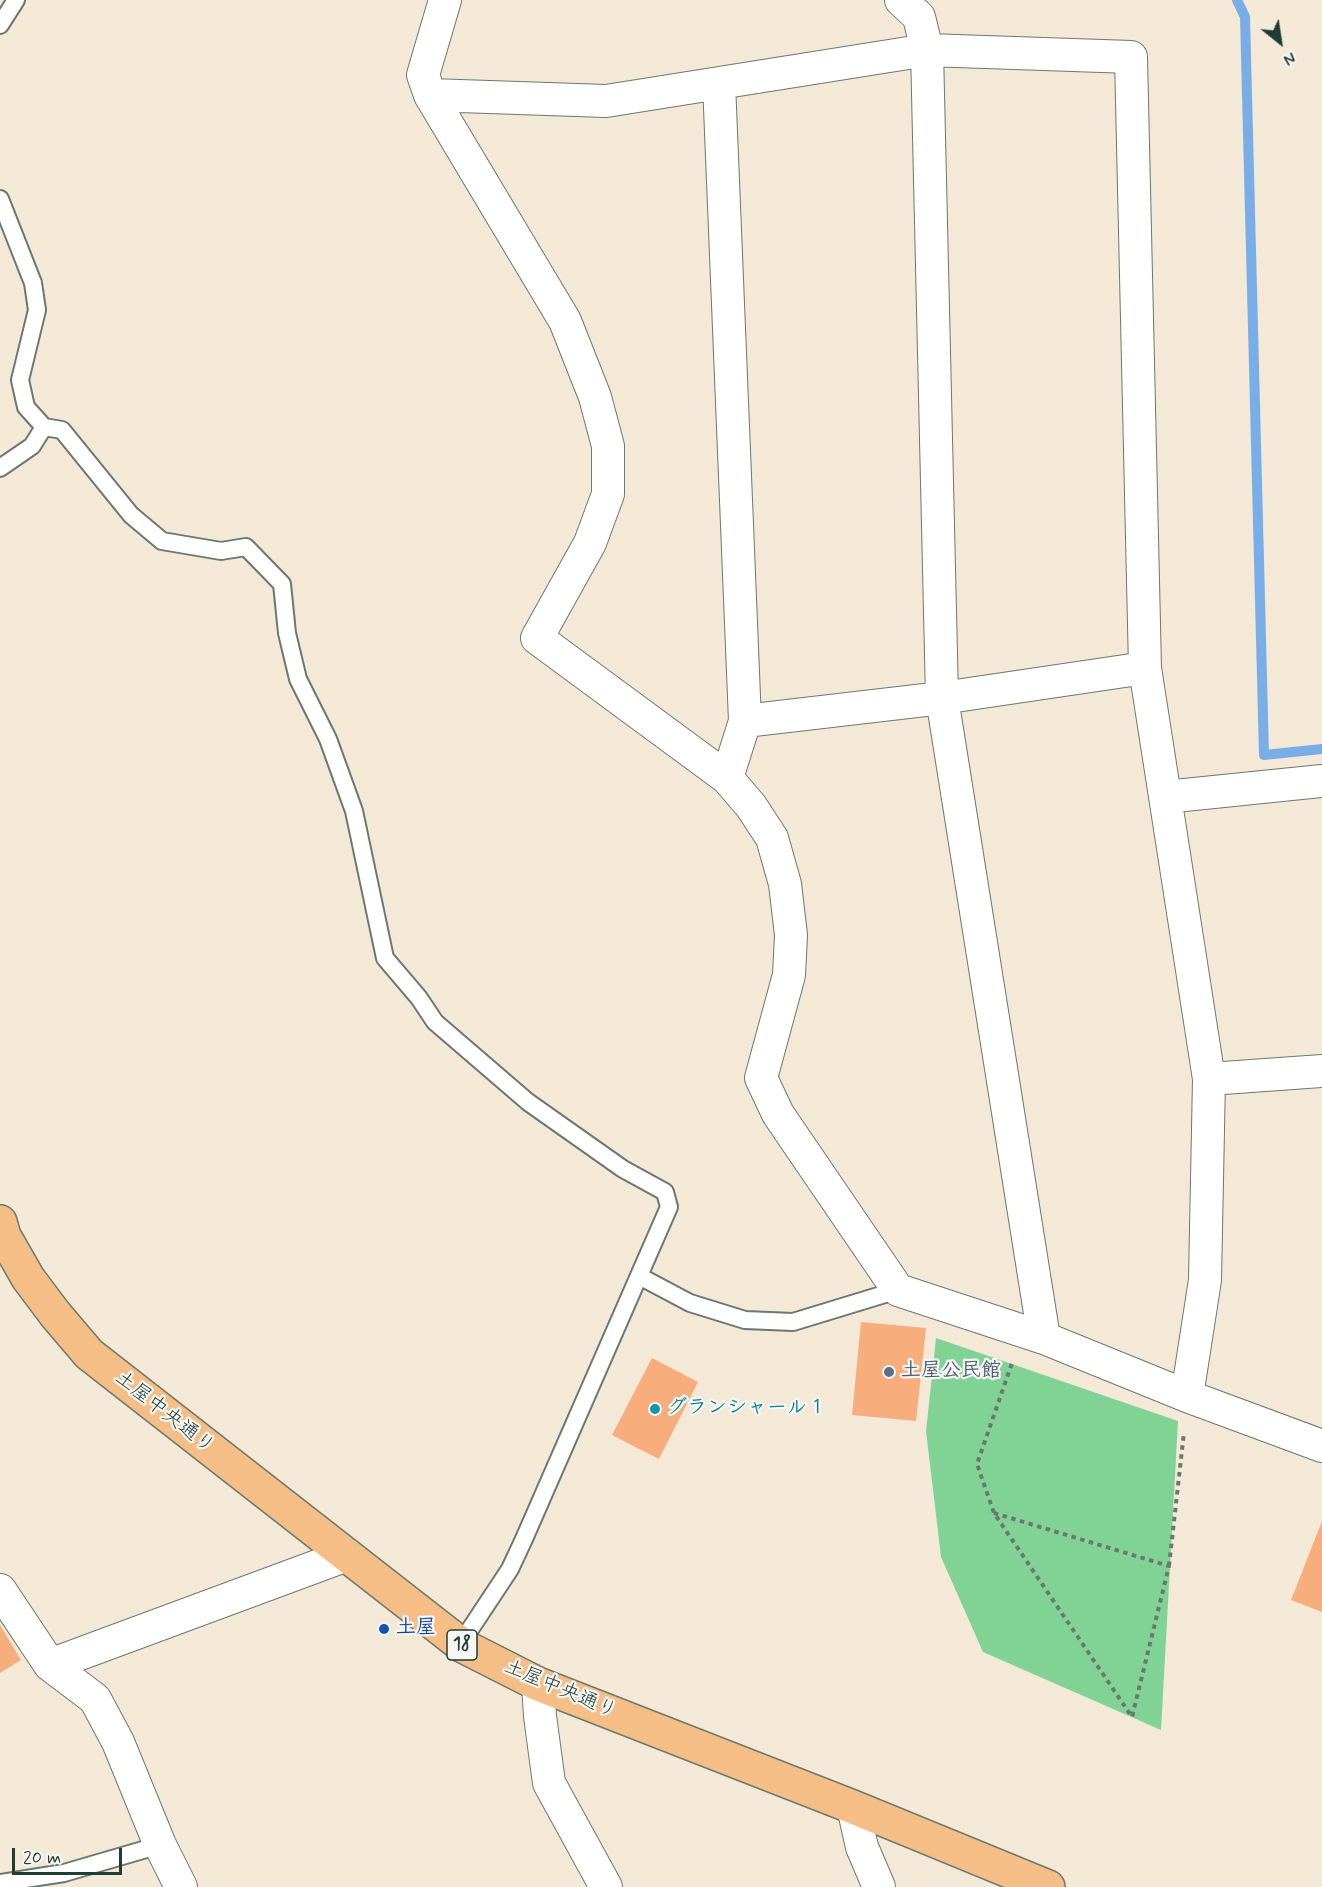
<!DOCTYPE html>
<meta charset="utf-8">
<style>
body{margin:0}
#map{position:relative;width:1322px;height:1887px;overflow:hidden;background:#f4e8d7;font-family:Mynerve,sans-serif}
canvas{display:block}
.north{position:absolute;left:1250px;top:12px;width:60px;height:60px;-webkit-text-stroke:4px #f6f6f2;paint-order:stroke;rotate:150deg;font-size:16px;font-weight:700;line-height:24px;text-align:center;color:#1f3d34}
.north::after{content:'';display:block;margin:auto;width:21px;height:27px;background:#1f3d34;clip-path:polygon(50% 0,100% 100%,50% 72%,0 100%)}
.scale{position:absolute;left:12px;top:1848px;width:110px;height:27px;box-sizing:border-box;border:3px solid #1f3d34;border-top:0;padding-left:8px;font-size:18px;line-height:21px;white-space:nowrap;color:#1f3d34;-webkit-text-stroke:4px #f6f6f2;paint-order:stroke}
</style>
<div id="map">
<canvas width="1322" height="1887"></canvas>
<div class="north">N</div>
<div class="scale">20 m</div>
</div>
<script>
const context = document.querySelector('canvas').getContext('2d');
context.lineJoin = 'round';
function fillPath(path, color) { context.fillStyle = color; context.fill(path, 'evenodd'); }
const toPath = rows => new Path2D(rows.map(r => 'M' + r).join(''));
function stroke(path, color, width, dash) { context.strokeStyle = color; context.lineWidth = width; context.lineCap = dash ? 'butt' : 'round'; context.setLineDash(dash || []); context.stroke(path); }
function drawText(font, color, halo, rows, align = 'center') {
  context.font = font + ' Mynerve,"Klee One",sans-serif'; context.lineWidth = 4.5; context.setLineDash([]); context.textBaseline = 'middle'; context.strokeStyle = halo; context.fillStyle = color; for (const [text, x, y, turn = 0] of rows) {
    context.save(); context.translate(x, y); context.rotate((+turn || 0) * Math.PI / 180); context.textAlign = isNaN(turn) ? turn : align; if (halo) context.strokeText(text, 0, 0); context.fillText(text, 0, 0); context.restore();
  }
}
const green = toPath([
 [936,1338,1178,1421,1161,1730,983,1652,941,1557,926,1431]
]);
const stream = toPath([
 [1237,0,1245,17,1264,755,1322,749]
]);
const building = toPath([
 [861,1322,926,1328,916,1421,852,1415],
 [652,1358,698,1382,659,1459,612,1435],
 [1322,1521,1322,1612,1291,1600],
 [0,1625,21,1660,0,1673]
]);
const path = toPath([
 [994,1513,1169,1566,1132,1717,994,1513,977,1464,1012,1363],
 [1169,1566,1184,1432]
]);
const lane = toPath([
 [0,25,16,0],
 [0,199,33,283,37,310,20,380,26,407,44,427,62,430,131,515,162,541,221,551,246,547,282,584,287,633,298,679,328,739,354,811,385,958,419,998,435,1022,528,1102,623,1169,665,1192,669,1207,524,1539,510,1569,467,1634,463,1646],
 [0,468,32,446,44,427],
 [639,1276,690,1303,745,1320,793,1322,898,1290],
 [0,1883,64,1873,160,1845]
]);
const street = toPath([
 [445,0,423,75,430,95,565,321,595,397,608,446,608,494,590,543,537,638,727,778,751,806,772,838,785,884,791,935,789,975,761,1078,778,1114,898,1290,1044,1338,1187,1396,1322,1446],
 [901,0,919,17,927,50,942,698,1044,1338],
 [719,83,745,721,727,778],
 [430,95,606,101,927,50,1131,57,1145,668,1209,1079,1205,1280,1187,1396],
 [745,721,942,698,1145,668],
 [1165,797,1322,781],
 [1209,1079,1322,1071],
 [0,1590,50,1665,95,1699,118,1742,160,1845,181,1887],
 [50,1665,347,1555],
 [538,1684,540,1716,549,1783,606,1887],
 [853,1807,862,1847,879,1887]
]);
const primary = toPath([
 [0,1222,4,1236,28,1278,55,1314,89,1354,463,1646,538,1684,853,1807,1048,1887]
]);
const markers = [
 [889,1372,6,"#5c6f8a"],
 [655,1409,6,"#0f9aa8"],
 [384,1629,6,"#1a4fb4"]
];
const shields = [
 [462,1645,30]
];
const shieldNames = [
 ["18",462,1645]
];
const serviceNames = [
 ["土屋公民館",901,1372]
];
const cultureNames = [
 ["グランシャール１",667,1409]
];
const streetNames = [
 ["土屋中央通り",164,1413,38],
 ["土屋中央通り",560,1690,23]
];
const transitNames = [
 ["土屋",396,1629]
];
fillPath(green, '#81d395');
stroke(stream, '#79ade7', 10);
fillPath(building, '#f8ae7c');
stroke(lane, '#6a796d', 20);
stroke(street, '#6a796d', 34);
stroke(primary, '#6a796d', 36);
stroke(path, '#6a796d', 4, [4.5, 4.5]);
stroke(lane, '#fff', 16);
stroke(street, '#fff', 32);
stroke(primary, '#f6be87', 33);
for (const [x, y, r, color] of markers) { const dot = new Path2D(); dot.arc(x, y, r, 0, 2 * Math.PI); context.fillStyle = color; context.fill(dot); stroke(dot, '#f6f6f2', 2); }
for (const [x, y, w] of shields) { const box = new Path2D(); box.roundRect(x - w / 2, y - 15, w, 30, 4.5); context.fillStyle = '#f6f6f2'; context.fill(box); stroke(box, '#1f3d34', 1.5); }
drawText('bold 18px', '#1f3d34', null, shieldNames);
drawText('bold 20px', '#4e5e75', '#f6f6f2', serviceNames, 'left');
drawText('bold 20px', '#0d838f', '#f6f6f2', cultureNames, 'left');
drawText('20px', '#1f3d34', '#f6f6f2', streetNames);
drawText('bold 20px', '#164399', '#f6f6f2', transitNames, 'left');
</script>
